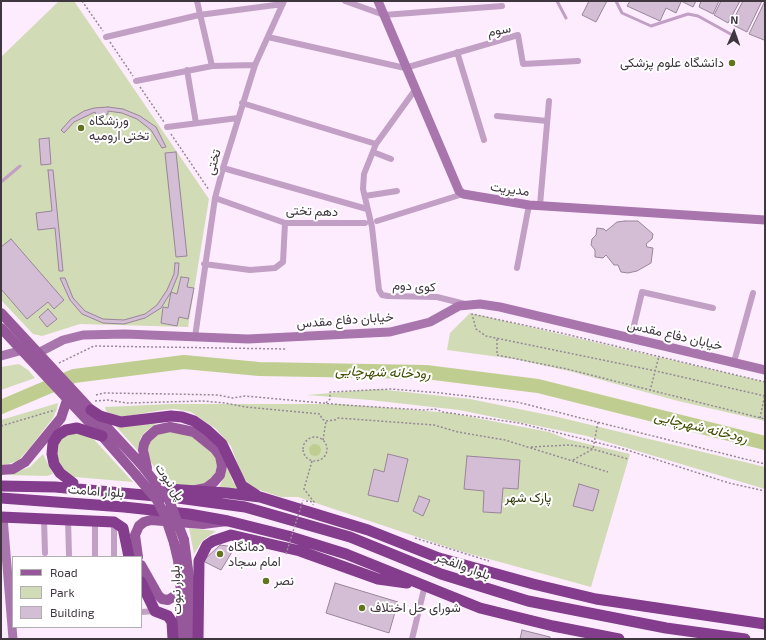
<!DOCTYPE html>
<meta charset="utf-8">
<style>
body{margin:0}
#map{position:relative;width:766px;height:640px;overflow:hidden;background:#fdecfe;font-family:"Exo 2",sans-serif}
canvas{display:block}
.frame{position:absolute;inset:0;border:2px solid #3f363f;pointer-events:none}
.legend{position:absolute;left:12px;top:556px;width:130px;height:72px;box-sizing:border-box;background:#fff;border:1px solid #b2afb2;margin:0;padding:5px 7px;list-style:none;font-size:12px;color:#3f363f}
.legend li{display:flex;align-items:center;gap:8px;height:20px}
.legend b{width:20px;border:1px solid #b2afb2}
.north{position:absolute;left:714px;top:12px;width:40px;height:40px;-webkit-text-stroke:3px #fff;paint-order:stroke;rotate:2deg;font-size:11px;font-weight:700;line-height:16px;text-align:center;color:#3f363f}
.north::after{content:'';display:block;margin:auto;width:14px;height:18px;background:#3f363f;clip-path:polygon(50% 0,100% 100%,50% 72%,0 100%)}
</style>
<div id="map">
<canvas width="766" height="640"></canvas>
<div class="frame"></div>
<ul class="legend">
<li><b style="height:5px;background:#96589b"></b>Road</li>
<li><b style="height:11px;background:#d1dbb5"></b>Park</li>
<li><b style="height:11px;background:#d4bed5"></b>Building</li>
</ul>
<div class="north">N</div>
</div>
<script>
const context = document.querySelector('canvas').getContext('2d');
context.lineJoin = 'round';
function fillPath(path, color) { context.fillStyle = color; context.fill(path, 'evenodd'); }
const toPath = rows => new Path2D(rows.map(r => 'M' + r).join(''));
function stroke(path, color, width, dash) { context.strokeStyle = color; context.lineWidth = width; context.lineCap = dash ? 'butt' : 'round'; context.setLineDash(dash || []); context.stroke(path); }
function drawText(font, color, halo, rows, align = 'center') {
  context.font = font + ' "Exo 2",Vazirmatn,sans-serif'; context.lineWidth = 4; context.setLineDash([]); context.textBaseline = 'middle'; context.strokeStyle = halo; context.fillStyle = color; for (const [text, x, y, turn = 0] of rows) {
    context.save(); context.translate(x, y); context.rotate((+turn || 0) * Math.PI / 180); context.textAlign = isNaN(turn) ? turn : align; if (halo) context.strokeText(text, 0, 0); context.fillText(text, 0, 0); context.restore();
  }
}
const green = toPath([
 [59,1,74,1,209,199,188,327,80,324,42,336,33,334,1,300,1,57],
 [470,313,765,382,765,421,678,401,569,371,514,359,447,350,450,333],
 [19,364,28,370,35,378,1,390,1,367],
 [378,389,470,399,558,417,765,467,765,489,587,436,459,410,370,400,307,395],
 [58,403,57,409,53,418,32,445,18,461,1,466,1,420],
 [170,404,341,404,450,413,549,432,567,439,630,454,591,587,456,550,298,497,281,497,253,488,247,483,241,473,231,446,215,428,191,412,175,409,162,410,122,417,111,414,106,411,105,407],
 [160,420,143,434,140,439,138,451,113,423],
 [166,430,192,434,210,448,217,461,217,467,215,474,202,487,170,487,149,460,148,445,150,440,159,431],
 [71,432,89,434,133,482,74,477,65,472,57,463,58,443,63,436],
 [43,454,53,474,47,476,7,475,30,467],
 [226,461,233,482,244,492,219,487,223,479],
 [189,528,216,531,202,541,194,554]
]);
const water = toPath([
 '309 450a6 6 0 1 1 12 0a6 6 0 1 1-12 0Z'
]);
const river = toPath([
 [1,407,74,376,184,362,259,369,426,372,538,386,765,443]
]);
const building = toPath([
 [589,1,607,1,596,22,582,15,589,1],
 [630,1,680,1,681,2,676,13,666,8,660,21,627,6,630,1],
 [681,1,696,1,693,7,681,1],
 [701,1,719,1,713,14,699,7,701,1],
 [721,1,740,1,728,23,714,15,721,1],
 [743,1,762,1,747,32,731,24,743,1],
 [765,1,765,37,764,40,749,34,765,1],
 [108,107,123,109,140,116,156,127,166,147,162,148,151,130,137,119,122,113,108,111,108,114,96,116,95,112,74,122,64,133,61,130,71,119,84,111,94,108,108,107],
 [49,138,51,164,41,165,39,139,49,138],
 [176,152,187,256,176,257,165,153,176,152],
 [48,170,53,170,63,271,59,271,55,228,38,230,36,213,52,211,48,170],
 [625,221,638,221,653,234,652,239,646,244,647,247,653,248,651,263,637,271,628,273,621,272,618,265,614,265,606,255,603,258,595,257,595,250,591,245,592,239,596,235,597,228,604,229,606,231,617,222,625,221],
 [11,239,64,300,54,309,48,302,27,319,1,289,1,247,11,239],
 [175,263,179,263,178,275,171,292,161,308,145,318,124,324,103,323,82,314,70,300,60,278,65,278,73,298,85,311,103,319,124,320,145,314,157,305,167,290,174,274,175,263],
 [181,277,189,278,187,287,194,288,188,319,179,317,177,326,161,323,163,307,168,308,171,292,177,294,181,277],
 [48,309,57,319,47,327,39,317,48,309],
 [388,454,408,459,398,502,368,495,374,469,384,472,388,454],
 [467,456,520,460,518,489,503,488,501,513,483,512,484,491,464,489,467,456],
 [579,484,599,490,593,511,573,506,579,484],
 [419,496,430,500,423,516,413,511,419,496],
 [220,545,235,547,221,570,203,561,220,545],
 [335,583,398,602,389,633,326,613,335,583],
 [522,630,550,637,550,639,520,639,522,630]
]);
const path = toPath([
 [82,1,103,31],
 [110,42,133,76],
 [140,87,164,122],
 [171,134,209,190],
 [497,339,497,355,567,369,765,419],
 [59,363,94,346,287,349],
 [765,382,561,333,472,314,476,329,486,336,656,371,765,396],
 [650,391,659,356],
 [96,395,104,393,172,394,218,395,233,398,245,396,344,405,424,410,435,409,443,412,519,423,627,450,729,483,765,491],
 [95,401,108,400,127,403,203,401,225,403,246,407,320,414,322,419,326,421,335,420,338,418,434,425,458,432,505,440,608,472],
 [326,403,330,399,330,392,391,389,441,393,517,402,765,464],
 [760,418,765,394],
 [1,426,55,410],
 '303 449a12 12 0 1 1 24 0a12 12 0 1 1-24 0Z',
 [323,440,326,421],
 [531,447,569,445,585,447,628,459],
 [573,460,593,449,598,422],
 [312,461,304,489,314,502,313,505],
 [306,501,314,502],
 [415,538,489,561]
]);
const lane = toPath([
 [557,1,566,18],
 [616,1,622,13,651,26,688,14,698,16,736,37],
 [1,182,20,166]
]);
const street = toPath([
 [197,1,212,66],
 [345,1,384,15,502,6],
 [106,37,199,15,283,4],
 [268,37,405,68,518,35,523,64,578,61],
 [457,52,484,140],
 [187,70,196,123],
 [136,81,212,66,255,65],
 [415,90,376,144,364,174,363,189,372,227,379,290,382,295,388,296,437,297,465,304],
 [242,103,376,144],
 [497,116,547,121],
 [167,127,238,118],
 [373,152,391,159],
 [223,168,367,209],
 [365,196,397,191],
 [215,198,285,223,365,223],
 [540,205,549,101],
 [377,221,463,194],
 [204,264,250,270,275,268,283,262,285,223],
 [517,268,529,205],
 [195,337,215,198,223,168,255,65,284,1],
 [631,338,642,292,713,308],
 [734,362,753,293],
 [44,519,45,553],
 [68,519,69,555],
 [95,520,95,557],
 [114,556,114,522],
 [141,612,155,611],
 [412,639,425,585]
]);
const secondary = toPath([
 [378,1,459,191,463,194,529,205,765,220],
 [38,353,63,340,83,335,125,334,248,339,390,332,430,322,459,306,480,304,500,307,765,370],
 [1,356,23,350],
 [3,517,13,639]
]);
const primary = toPath([
 [1,313,140,463],
 [1,328,102,436,136,475],
 [147,468,143,450,144,444,147,438,156,430,170,427,194,432,215,449,220,456,222,466,220,475,214,482,206,488,196,490],
 [1,470,13,469,25,462,61,418,67,400],
 [184,540,189,577,190,639],
 [174,543,178,560,181,592,181,639],
 [138,557,135,535,139,526,144,522,151,520,203,524,227,521],
 [141,565,158,595,162,599,168,600,181,592]
]);
const highway = toPath([
 [91,410,100,416,121,422,171,416,182,417,194,421,207,430,222,444,242,486,256,495],
 [73,483,60,473,54,464,52,454,53,443,58,435,66,430,77,428,102,436],
 [1,486,55,487,178,498,245,507,350,537,441,574,528,601,666,628,745,639],
 [153,488,227,493,260,497,368,530,439,558,533,584,596,599,765,624],
 [1,498,124,507,189,514,228,521,288,536,346,554,480,608,553,626,619,639],
 [1,517,114,522,123,528,129,557],
 [141,582,155,611,168,616,172,622,173,639],
 [198,639,199,561,207,545,213,541,231,535,300,551,378,579,407,583]
]);
const pathBridge = toPath([
 [286,554,303,500]
]);
const primaryBridge = toPath([
 [140,463,169,500,184,540],
 [136,475,157,500,165,516,174,543]
]);
const markers = [
 [732,63,4,"#637320"],
 [81,128,4,"#637320"],
 [220,554,4,"#637320"],
 [266,581,4,"#637320"],
 [362,608,4,"#637320"]
];
const streetNames = [
 ["سوم",499,30,-11],
 ["تختی",213,162,-74],
 ["مدیریت",510,189,8],
 ["دهم تختی",312,211,2],
 ["کوی دوم",414,286,3],
 ["خیابان دفاع مقدس",345,320,-4],
 ["خیابان دفاع مقدس",675,335,13],
 ["پل نبوت",170,482,56],
 ["بلوار امامت",96,491,4],
 ["بلوار والفجر",463,566,20],
 ["بلوار نبوت",176,590,-92]
];
const poiNames = [
 ["دانشگاه علوم پزشکی",724,63,"right"],
 ["ورزشگاه",89,121],
 ["تختی ارومیه",89,136],
 ["دمانگاه",228,547],
 ["امام سجاد",228,562],
 ["نصر",274,581],
 ["شورای حل اختلاف",370,608]
];
const parkNames = [
 ["پارک شهر",528,498]
];
const waterNames = [
 ["رودخانه شهرچایی",383,372,2],
 ["رودخانه شهرچایی",701,427,14]
];
fillPath(green, '#d1dbb5');
fillPath(water, '#bfce90');
stroke(river, '#bfce90', 14);
fillPath(building, '#d4bed5');
stroke(building, '#99859b', 1);
stroke(path, '#968997', 1.5, [2, 2]);
stroke(lane, '#c29fc4', 3);
stroke(street, '#c29fc4', 6);
stroke(secondary, '#a876ad', 9);
stroke(primary, '#96589b', 10);
stroke(highway, '#843c8c', 11);
stroke(pathBridge, '#968997', 1.5, [2, 2]);
stroke(primaryBridge, '#96589b', 10);
for (const [x, y, r, color] of markers) { const dot = new Path2D(); dot.arc(x, y, r, 0, 2 * Math.PI); context.fillStyle = color; context.fill(dot); stroke(dot, '#fff', 1.5); }
drawText('13px', '#3f363f', '#fff', streetNames);
drawText('13px', '#3f363f', '#fff', poiNames, 'left');
drawText('13px', '#2e3707', '#fff', parkNames);
drawText('italic 14px', '#404d02', '#fff', waterNames);
</script>
